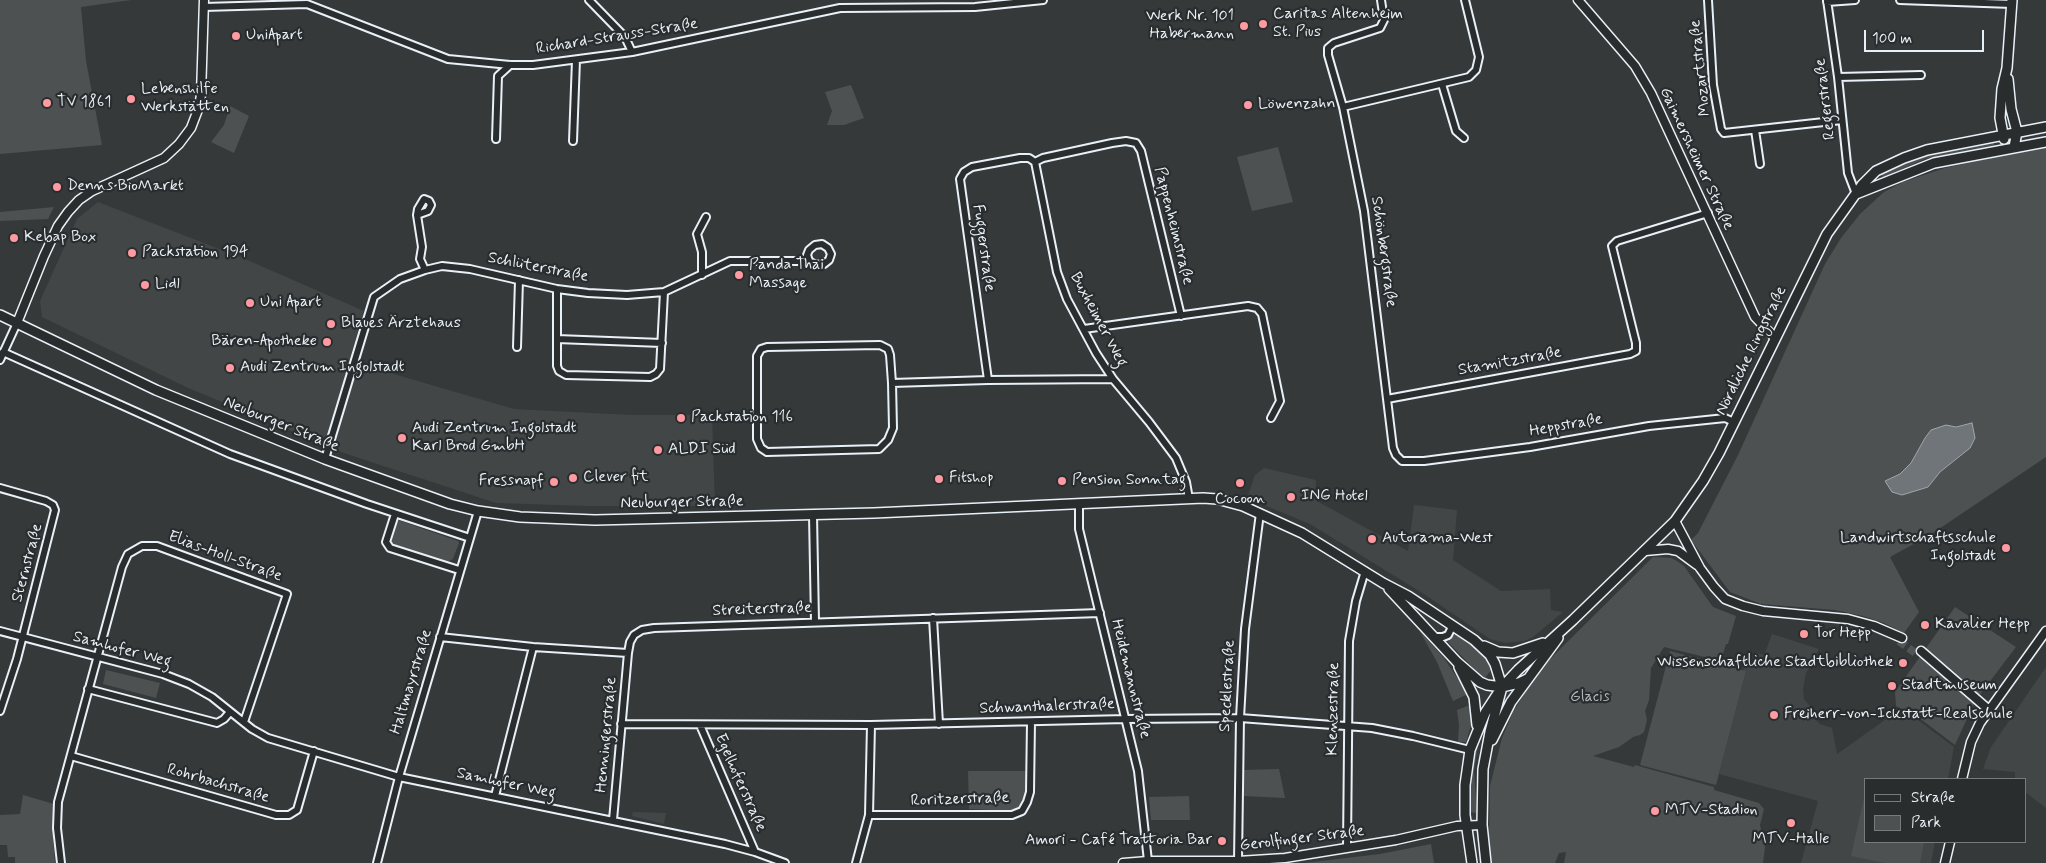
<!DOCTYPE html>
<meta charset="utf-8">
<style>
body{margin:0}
#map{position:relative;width:2046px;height:863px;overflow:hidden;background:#35393a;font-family:Mynerve,sans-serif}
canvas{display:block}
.legend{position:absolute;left:1864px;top:778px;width:162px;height:65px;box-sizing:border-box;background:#2a2d2e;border:1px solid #767b7f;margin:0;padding:6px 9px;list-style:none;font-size:15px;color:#e8f1f8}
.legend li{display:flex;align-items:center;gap:10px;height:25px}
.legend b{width:25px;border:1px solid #767b7f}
.scale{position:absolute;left:1864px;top:30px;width:120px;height:22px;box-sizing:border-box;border:2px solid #e8f1f8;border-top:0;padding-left:6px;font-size:15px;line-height:18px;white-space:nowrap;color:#e8f1f8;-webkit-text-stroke:4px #2a2d2e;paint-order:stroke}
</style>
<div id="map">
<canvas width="2046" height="863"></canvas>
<ul class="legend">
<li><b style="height:6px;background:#2a2d2e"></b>Straße</li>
<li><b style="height:14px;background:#4d5152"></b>Park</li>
</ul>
<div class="scale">100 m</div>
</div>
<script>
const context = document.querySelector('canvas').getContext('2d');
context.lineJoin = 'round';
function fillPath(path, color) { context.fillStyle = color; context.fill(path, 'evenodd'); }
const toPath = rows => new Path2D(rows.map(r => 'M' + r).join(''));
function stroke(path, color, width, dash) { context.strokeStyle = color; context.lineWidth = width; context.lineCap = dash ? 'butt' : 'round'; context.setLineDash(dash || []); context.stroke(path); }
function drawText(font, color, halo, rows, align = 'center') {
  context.font = font + ' Mynerve,sans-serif'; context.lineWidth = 4.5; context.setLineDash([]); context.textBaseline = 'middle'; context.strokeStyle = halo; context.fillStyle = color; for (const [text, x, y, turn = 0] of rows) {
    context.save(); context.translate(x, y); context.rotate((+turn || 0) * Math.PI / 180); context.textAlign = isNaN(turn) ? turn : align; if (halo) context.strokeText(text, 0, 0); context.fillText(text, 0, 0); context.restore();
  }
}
const built = toPath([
 [98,202,245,259,364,311,349,361,514,409,631,415,712,415,715,506,588,506,496,503,344,453,186,387,42,317,40,301,77,219],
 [1264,468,1316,480,1315,500,1408,551,1414,505,1457,510,1453,560,1501,591,1550,589,1551,610,1563,612,1533,637,1525,641,1505,643,1490,639,1424,594,1310,524,1247,498,1255,475],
 [1772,634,1819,649,1806,673,1803,689,1804,699,1809,705,1815,719,1820,724,1832,728,1837,754,1899,710,1914,717,1954,747,1948,779,1865,779,1865,842,1935,842,1931,863,1801,863,1818,801,1719,774,1746,671,1743,670,1746,660,1755,662,1757,653,1764,655],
 [2046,667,2046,808,2025,792,2025,779,2015,779,2015,772,1983,769,1991,747],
 [633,812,666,813,664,824,632,816]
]);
const green = toPath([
 [0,0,131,0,81,7,86,61,102,145,0,154],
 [851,85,864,118,844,125,827,125,832,111,825,92],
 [230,106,249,116,234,153,211,142,224,125],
 [1994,141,1994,145,1925,159,1883,177,1881,174,1925,155],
 [1278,147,1293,202,1252,211,1237,157],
 [2040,147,2046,147,2046,457,1930,535,1890,557,1919,612,1904,633,1884,623,1863,616,1835,610,1761,604,1730,592,1691,540,1698,533,1738,455,1825,264,1841,238,1860,214,1884,192,1903,182,1945,168],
 [1966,424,1970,448,1940,472,1928,487,1885,481,1900,474,1911,463,1925,438,1952,426,1956,427],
 [54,207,48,219,0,221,0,212],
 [398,520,458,541,459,543,453,559,447,562,394,547,389,540,394,523],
 [1653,557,1671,558,1677,561,1684,566,1713,607,1736,616,1728,644,1726,644,1721,661,1664,647,1651,668,1649,700,1645,711,1647,720,1644,732,1640,735,1633,737,1619,747,1593,756,1634,767,1635,765,1714,787,1714,790,1759,803,1764,809,1760,825,1765,847,1763,863,1564,863,1566,852,1559,853,1555,863,1492,863,1489,836,1490,786,1502,738,1513,712,1530,685,1549,660],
 [1955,607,2016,647,1975,701,1955,745,1922,720,1896,706,1895,692],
 [1419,630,1444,658,1468,694,1453,701,1437,662],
 [1457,632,1486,656,1492,669,1484,679,1448,642],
 [1670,651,1746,671,1716,785,1640,765],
 [106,670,160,683,156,698,103,684],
 [1470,705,1472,722,1466,742,1458,742,1459,725,1457,710],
 [1486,721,1487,723,1478,746,1474,771,1477,813,1469,812,1470,780,1473,757],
 [1279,769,1285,798,1243,796,1244,770],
 [968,771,1026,771,1026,791,1020,807,1011,811,969,809],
 [1865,793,1865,842,1924,842,1920,863,1885,863,1851,856],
 [23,795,54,804,53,839,55,863,15,863,15,857,8,857,7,845,0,845,0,815,20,814],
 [1189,796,1190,820,1151,820,1149,797],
 [1431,844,1434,863,1304,863,1380,854]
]);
const water = toPath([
 [1972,423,1975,438,1970,448,1940,472,1928,487,1902,495,1892,492,1885,481,1900,474,1911,463,1925,438,1931,430,1946,425,1956,427,1972,423]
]);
const tertiaryTunnel = toPath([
 [1899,641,1918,655]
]);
const minor = toPath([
 [589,0,625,37,632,52],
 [1381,0,1384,20,1380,28,1334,43,1328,48,1328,55,1343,107,1364,211,1393,448,1396,455,1402,461,1424,461,1530,447,1649,426,1725,418,1734,422],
 [1708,0,1713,85,1721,129,1724,133,1842,120],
 [1827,0,1838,77,1848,173,1856,194],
 [1900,0,2012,4],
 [1827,2,1855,0],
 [204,7,307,4,448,59,510,65,533,65,632,52,840,8,975,7,1043,0],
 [1838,77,1921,75],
 [1442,84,1456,131,1464,138],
 [1343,107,1469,77,1476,70,1479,57,1465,0],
 [1755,130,1760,164],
 [496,139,498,76,510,65],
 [573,141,576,60],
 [1035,162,1057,272,1067,299,1096,353,1113,379,1149,422,1176,458,1186,482,1189,499],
 [417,215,418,209,424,199,429,201,431,205,428,211,417,215,422,247,420,259,425,270],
 [702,275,702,252,697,234,706,217],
 [557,289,557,366,559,371,566,375,650,377,656,374,660,369,664,292],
 [1084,329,1248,306,1257,308,1262,314,1280,401,1271,418],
 [557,339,662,343],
 [517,347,519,280],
 [3,352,230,454,367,504,470,538],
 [0,360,17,323],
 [1113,379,988,380,960,179,964,172,972,167,1020,158,1029,158,1035,162,1043,158,1112,143,1126,141,1136,143,1141,151,1181,316],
 [892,383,890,355,888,349,880,345,767,347,761,349,757,356,757,439,761,448,767,452,879,449,888,440,893,428,892,383,988,380],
 [1387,399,1630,354,1636,351,1636,343,1612,246,1617,241,1708,213],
 [325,459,374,297,400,279,425,270,442,266,470,269,557,289,588,293,627,295,664,292,730,261,809,261,815,265,824,264,829,260,831,254,828,248,822,244,815,245,809,250,807,255,809,261],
 [0,488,46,501,53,505,55,510,17,659,0,711],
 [1079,504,1079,529,1138,771,1148,861],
 [395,514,386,542,390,548,459,570],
 [813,515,815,622],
 [933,618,939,724],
 [0,631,163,674,189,684,212,697,252,729,268,738,399,777,725,844,755,852,785,863],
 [440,637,533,647,628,653,630,642,634,635,642,630,654,628,1100,613],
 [1435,637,1443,637,1448,635,1451,629,1450,623],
 [88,689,217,723,224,719,230,712],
 [621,724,871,725,1126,719,1240,718,1372,728,1413,736,1470,750],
 [700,725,755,852],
 [71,756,276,815,289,815,297,810,314,751],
 [495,796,533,647],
 [869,815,1012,815,1022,811,1027,802,1030,792,1031,722],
 [613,820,628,653],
 [1347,848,1349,641,1356,601,1365,571],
 [1238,861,1240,718,1245,629,1260,513],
 [61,863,57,828,58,802,122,567,128,554,142,546,157,546,287,594,244,722],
 [377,863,399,777,478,511],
 [856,863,869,815,871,725]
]);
const tertiary = toPath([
 [1578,0,1635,66,1651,93,1755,317,1775,338],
 [17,323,44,256,58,226,68,212,79,200,92,191,164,158,179,144,191,128,199,107,201,95,204,0],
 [1675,521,1700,568,1714,587,1725,599,1743,606,1763,611,1848,619,1874,626,1902,638],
 [1645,551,1668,549,1678,551,1697,565],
 [1921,651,1989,710],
 [1962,779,1971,742,1980,723,2046,631],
 [1123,863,1148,861,1238,861,1285,858,1396,840,1457,826,1482,825],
 [1945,863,1950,842]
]);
const secondary = toPath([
 [2008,79,2011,109,2017,132,2014,147],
 [2004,139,2000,118,2002,89,2007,68,2012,0],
 [1856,194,1934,163,2046,142],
 [0,315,156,390,325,459,450,504,478,511,520,517,595,520,874,513,1203,498,1217,499,1243,506,1302,533,1383,583,1408,596,1474,640,1490,655,1495,664,1502,687,1490,732,1483,769,1482,825,1486,863],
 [1389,589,1457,662,1480,682,1487,685,1502,687,1519,683,1527,679],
 [1484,646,1498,652,1513,653,1543,643],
 [1459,667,1474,697,1477,725],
 [1492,740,1511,702,1558,638],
 [1472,863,1465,815,1465,785,1470,750,1485,713,1502,687,1518,670,1573,620,1675,521,1703,481,1719,453,1827,234,1862,185,1876,171,1904,158,1927,150,2046,127]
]);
const markers = [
 [1263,24,5,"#ff9aa2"],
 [1244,26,5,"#ff9aa2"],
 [236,36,5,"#ff9aa2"],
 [131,99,5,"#ff9aa2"],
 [47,103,5,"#ff9aa2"],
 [1248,105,5,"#ff9aa2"],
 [57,187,5,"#ff9aa2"],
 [14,238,5,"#ff9aa2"],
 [132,253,5,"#ff9aa2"],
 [739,275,5,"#ff9aa2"],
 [145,285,5,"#ff9aa2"],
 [250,303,5,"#ff9aa2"],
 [331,324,5,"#ff9aa2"],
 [327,342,5,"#ff9aa2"],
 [230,368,5,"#ff9aa2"],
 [681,418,5,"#ff9aa2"],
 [402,438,5,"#ff9aa2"],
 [658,450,5,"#ff9aa2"],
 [573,478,5,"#ff9aa2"],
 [939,479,5,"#ff9aa2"],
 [1062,481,5,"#ff9aa2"],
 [554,482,5,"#ff9aa2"],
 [1240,483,5,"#ff9aa2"],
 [1291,497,5,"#ff9aa2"],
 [1372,539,5,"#ff9aa2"],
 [2006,548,5,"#ff9aa2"],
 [1925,625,5,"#ff9aa2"],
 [1804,634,5,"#ff9aa2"],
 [1903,663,5,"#ff9aa2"],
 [1892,686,5,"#ff9aa2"],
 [1774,715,5,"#ff9aa2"],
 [1655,811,5,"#ff9aa2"],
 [1791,823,5,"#ff9aa2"],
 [1222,841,5,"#ff9aa2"]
];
const poiNames = [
 ["Caritas Altenheim",1273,15],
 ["St. Pius",1273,33],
 ["Werk Nr. 101",1234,17,"right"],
 ["Habermann",1234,35,"right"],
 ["UniApart",246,36],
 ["Lebenshilfe",141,90],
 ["Werkstätten",141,108],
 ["TV 1861",57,103],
 ["Löwenzahn",1258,105],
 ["Denns BioMarkt",67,187],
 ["Kebap Box",24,238],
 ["Packstation 194",142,253],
 ["Panda Thai",749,266],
 ["Massage",749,284],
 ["Lidl",155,285],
 ["Uni Apart",260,303],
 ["Blaues Ärztehaus",341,324],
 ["Bären-Apotheke",317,342,"right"],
 ["Audi Zentrum Ingolstadt",240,368],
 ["Packstation 116",691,418],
 ["Audi Zentrum Ingolstadt",412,429],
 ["Karl Brod GmbH",412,447],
 ["ALDI Süd",668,450],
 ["Clever fit",583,478],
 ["Fitshop",949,479],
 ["Pension Sonntag",1072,481],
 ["Fressnapf",544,482,"right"],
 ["ING Hotel",1301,497],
 ["Cocoon",1240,500,"center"],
 ["Autorama-West",1382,539],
 ["Landwirtschaftsschule",1996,539,"right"],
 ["Ingolstadt",1996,557,"right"],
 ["Kavalier Hepp",1935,625],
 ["Tor Hepp",1814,634],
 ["Wissenschaftliche Stadtbibliothek",1893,663,"right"],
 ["Stadtmuseum",1902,686],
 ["Freiherr-von-Ickstatt-Realschule",1784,715],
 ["MTV-Stadion",1665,811],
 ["MTV-Halle",1791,840,"center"],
 ["Amori - Café Trattoria Bar",1212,841,"right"]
];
const streetNames = [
 ["Richard-Strauss-Straße",617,37,-9],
 ["Mozartstraße",1701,68,-96],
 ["Regerstraße",1826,99,-97],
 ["Gaimersheimer Straße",1696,159,65],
 ["Pappenheimstraße",1173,226,76],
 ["Fuggerstraße",983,248,82],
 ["Schönbergstraße",1383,252,82],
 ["Schlüterstraße",538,268,11],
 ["Buxheimer Weg",1098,320,62],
 ["Nördliche Ringstraße",1752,351,-64],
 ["Stamitzstraße",1510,362,-10],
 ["Neuburger Straße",281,425,22],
 ["Heppstraße",1566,426,-10],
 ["Neuburger Straße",682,503,-1],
 ["Elias-Holl-Straße",225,557,20],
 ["Sternstraße",28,563,-75],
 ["Streiterstraße",762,610,-2],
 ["Samhofer Weg",122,650,15],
 ["Heidemannstraße",1130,679,76],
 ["Haltmayrstraße",412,682,-73],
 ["Specklestraße",1228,686,-87],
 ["Schwanthalerstraße",1047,707,-2],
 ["Klenzestraße",1334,709,-89],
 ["Henningerstraße",607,735,-85],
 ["Egelhoferstraße",740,783,66],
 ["Rohrbachstraße",218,784,16],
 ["Samhofer Weg",506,784,12],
 ["Roritzerstraße",960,800,-2],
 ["Gerolfinger Straße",1302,839,-7]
];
const parkNames = [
 ["Glacis",1590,698]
];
fillPath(built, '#424647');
fillPath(green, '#4d5152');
fillPath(water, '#707579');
stroke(water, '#a0a7ac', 1);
stroke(tertiaryTunnel, '#505556', 8, [8, 4]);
stroke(minor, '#e8f1f8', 10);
stroke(tertiary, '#e8f1f8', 11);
stroke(secondary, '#e8f1f8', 12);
stroke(minor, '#2a2d2e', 6);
stroke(tertiary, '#2a2d2e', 8);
stroke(secondary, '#2a2d2e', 9);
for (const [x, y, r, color] of markers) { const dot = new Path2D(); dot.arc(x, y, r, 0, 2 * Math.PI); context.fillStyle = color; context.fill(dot); stroke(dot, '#2a2d2e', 2); }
drawText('16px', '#e8f1f8', '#2a2d2e', poiNames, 'left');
drawText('16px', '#e8f1f8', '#2a2d2e', streetNames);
drawText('16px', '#b2b9be', '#2a2d2e', parkNames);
</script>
